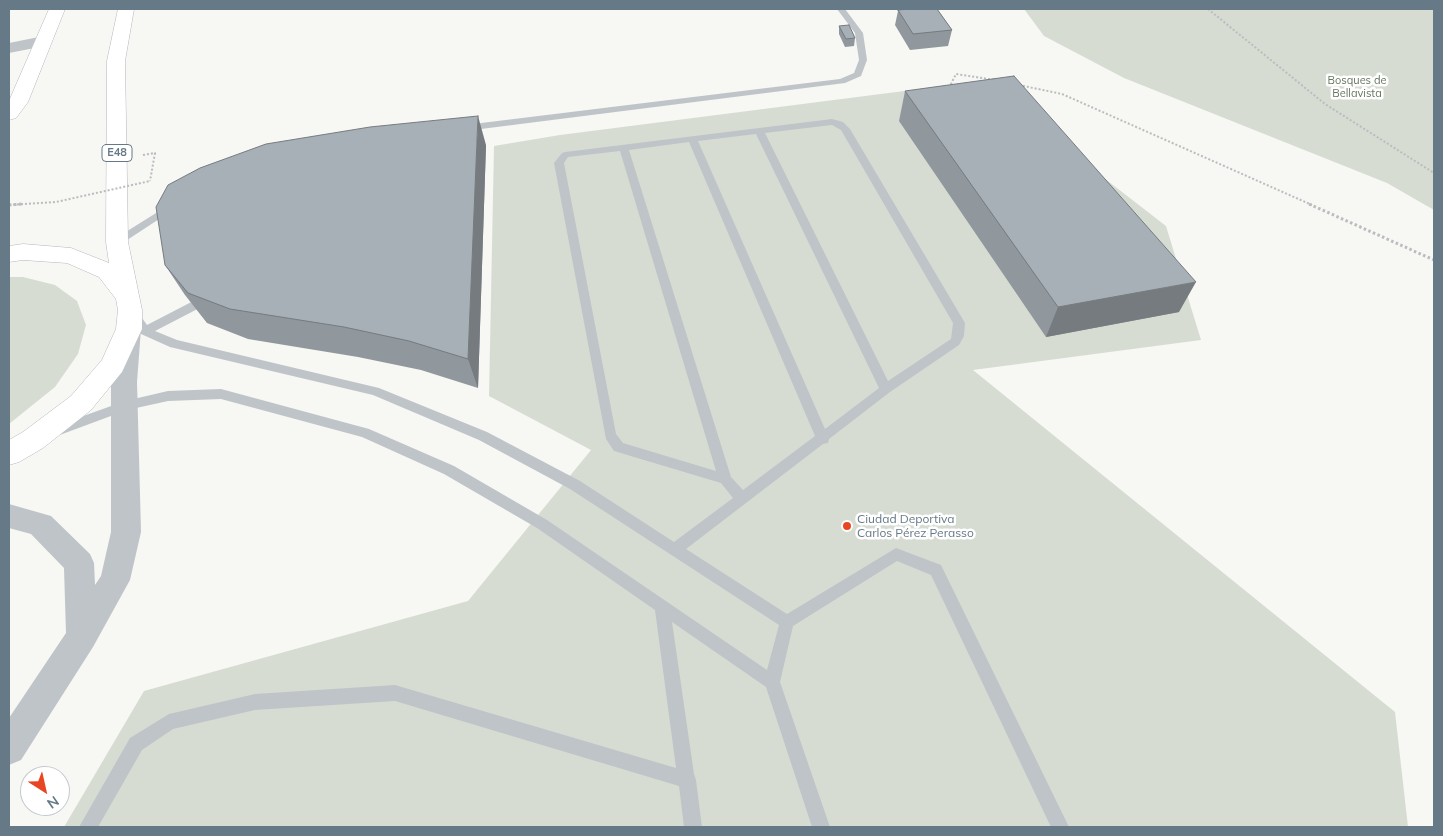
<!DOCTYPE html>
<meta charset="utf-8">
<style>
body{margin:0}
#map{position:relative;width:1443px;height:836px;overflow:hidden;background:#f7f7f4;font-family:Mulish,sans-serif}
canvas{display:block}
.frame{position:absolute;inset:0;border:10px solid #657986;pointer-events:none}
.north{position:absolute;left:20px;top:766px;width:50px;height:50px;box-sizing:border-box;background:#fff;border:1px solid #c1c9cf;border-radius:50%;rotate:145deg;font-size:14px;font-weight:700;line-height:20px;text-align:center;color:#657986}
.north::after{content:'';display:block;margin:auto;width:18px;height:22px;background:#e84623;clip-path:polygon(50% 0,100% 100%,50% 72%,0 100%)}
</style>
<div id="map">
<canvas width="1443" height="836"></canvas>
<div class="frame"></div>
<div class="north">N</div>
</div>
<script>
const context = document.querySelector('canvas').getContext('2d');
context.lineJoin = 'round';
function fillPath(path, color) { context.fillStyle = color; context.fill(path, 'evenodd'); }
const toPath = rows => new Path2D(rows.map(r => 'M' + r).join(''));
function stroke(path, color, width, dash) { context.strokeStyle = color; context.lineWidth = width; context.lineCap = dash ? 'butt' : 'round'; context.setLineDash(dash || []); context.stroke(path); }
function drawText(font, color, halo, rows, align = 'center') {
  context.font = font + ' Mulish,sans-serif'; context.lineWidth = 5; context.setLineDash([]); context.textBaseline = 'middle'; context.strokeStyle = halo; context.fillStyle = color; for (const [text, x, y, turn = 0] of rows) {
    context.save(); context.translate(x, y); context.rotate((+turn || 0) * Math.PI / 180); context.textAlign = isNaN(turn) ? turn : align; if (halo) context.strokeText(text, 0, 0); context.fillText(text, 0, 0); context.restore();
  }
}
const green = toPath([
 [1024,9,1434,9,1434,210,1387,183,1124,78,1044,36],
 [959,84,1007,103,1166,226,1201,340,973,370,1395,712,1408,827,64,827,144,691,468,601,591,450,489,396,494,146,560,135],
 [9,277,23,277,55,285,77,301,86,325,78,354,55,387,9,424]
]);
const pathFar1 = toPath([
 [1208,9,1325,104,1434,173],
 [1019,85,1062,94,1312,205],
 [949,88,956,74,995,80],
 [143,155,155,153,150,181]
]);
const path = toPath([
 [1309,204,1434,260]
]);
const lane = toPath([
 [837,9,845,9,863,33,867,60,861,76,845,83,465,131,460,128,465,125,840,79,854,73,859,60,855,33,837,9],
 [832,119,843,122,850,129,965,323,964,336,959,345,890,392,829,439,828,443,823,444,686,549,787,614,896,548,941,565,1069,827,1051,827,931,575,897,561,793,626,780,682,830,827,812,827,766,687,672,622,694,774,696,780,702,827,684,827,679,786,395,701,255,710,173,729,142,750,98,827,79,827,130,738,169,714,255,694,395,685,676,768,655,610,537,528,444,474,362,437,221,399,168,401,127,410,57,436,53,435,51,431,53,427,125,401,168,391,221,389,369,429,454,466,547,520,767,670,779,625,570,489,479,440,373,395,170,347,141,334,127,314,129,311,137,311,147,325,203,296,211,296,213,299,211,302,155,331,177,340,379,388,487,432,580,481,674,542,733,498,721,483,614,451,606,439,554,163,562,153,565,152,832,119],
 [832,125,841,130,953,323,951,339,888,381,765,133,832,125],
 [756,134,879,388,825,429,698,141,756,134],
 [689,142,815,436,743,490,731,477,629,150,689,142],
 [620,151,716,471,623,443,616,434,564,163,568,157,620,151],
 [172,203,177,206,176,208,121,244,113,244,112,242,113,240,172,203]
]);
const street = toPath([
 [44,36,50,37,52,41,50,45,9,53,9,43,44,36],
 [129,320,137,323,141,329,137,382,141,532,130,580,93,647,21,760,9,765,9,718,66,633,64,568,31,534,9,528,9,504,51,516,90,554,94,563,95,585,101,576,111,532,111,382,117,329,121,323,129,320]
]);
const primary = toPath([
 [49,9,65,9,28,102,16,118,9,120,9,101,49,9],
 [118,9,134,9,125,61,128,242,142,310,142,329,122,372,91,410,43,448,19,462,9,465,9,440,23,432,71,396,102,360,116,329,118,310,116,299,99,277,67,263,23,260,9,262,9,246,23,244,71,248,109,263,106,242,107,61,118,9]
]);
const pathBridgeFar1 = toPath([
 [9,205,56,202,150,181]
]);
const pathBridge = toPath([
 [9,205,22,204]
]);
const wall = toPath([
 [896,9,937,9,952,30,948,46,910,50,895,25,898,11],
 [839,26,855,38,854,46,845,47,839,34],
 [905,91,1179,312,1046,337,899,121],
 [486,145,478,388,421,370,358,357,248,339,207,323,185,295,165,265]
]);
const shadedWall = toPath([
 [478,116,486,145,478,388,468,359],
 [1196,282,1179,312,1046,337,1058,307]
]);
const building = toPath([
 [910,9,937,9,952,30,913,34,898,10,910,9],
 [849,25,855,38,846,39,839,26,849,25],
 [1014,76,1196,282,1058,307,905,91,1014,76],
 [478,116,468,359,409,341,344,327,230,309,188,293,165,265,156,207,168,185,200,168,266,144,370,127,478,116]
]);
const markers = [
 [847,526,5,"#e84623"]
];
const farParknames = [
 ["Bosques de",1357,81],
 ["Bellavista",1357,94]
];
const shields = [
 [117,153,30]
];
const shieldNames = [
 ["E48",117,153]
];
const poiNames = [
 ["Ciudad Deportiva",857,519],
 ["Carlos Pérez Perasso",857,533]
];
fillPath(green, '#d7dcd3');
stroke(primary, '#b3b8bc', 1);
stroke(pathFar1, '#b9bdbf', 2, [2, 2]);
stroke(path, '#b9bdbf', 3, [2.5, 2.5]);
fillPath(lane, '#bfc4c8');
fillPath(street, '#bfc4c8');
fillPath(primary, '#fff');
stroke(pathBridgeFar1, '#b9bdbf', 2, [2, 2]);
stroke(pathBridge, '#b9bdbf', 3, [2.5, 2.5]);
fillPath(wall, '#90979d');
fillPath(shadedWall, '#757b7f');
fillPath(building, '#a7b0b6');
stroke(building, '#757b7f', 1);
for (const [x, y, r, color] of markers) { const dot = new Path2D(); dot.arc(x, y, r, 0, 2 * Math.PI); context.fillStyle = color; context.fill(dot); stroke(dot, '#fff', 2); }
drawText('11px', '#667760', '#fff', farParknames);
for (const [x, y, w] of shields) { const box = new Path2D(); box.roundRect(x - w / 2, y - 8.5, w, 17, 4); context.fillStyle = '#fff'; context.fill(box); stroke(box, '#657986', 1); }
drawText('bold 11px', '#657986', null, shieldNames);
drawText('12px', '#657986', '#fff', poiNames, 'left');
</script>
